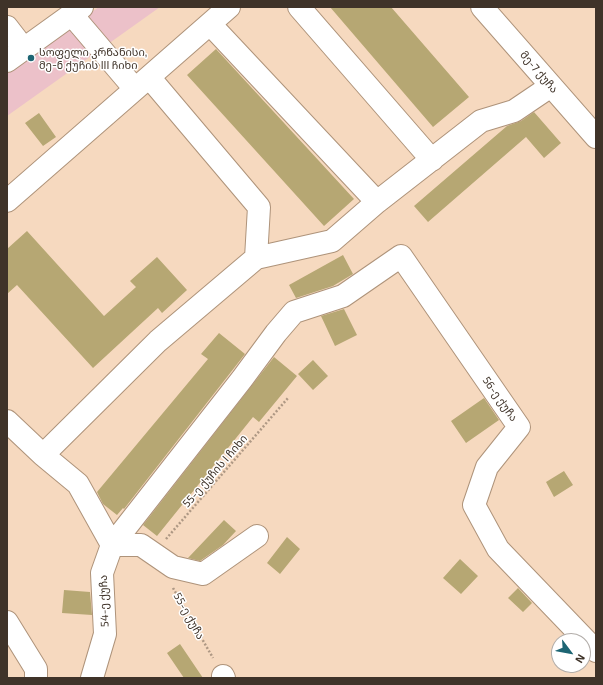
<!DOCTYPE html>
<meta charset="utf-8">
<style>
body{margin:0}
#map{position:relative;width:603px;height:685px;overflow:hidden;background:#f6d9bf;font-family:"Exo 2",sans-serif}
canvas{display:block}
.frame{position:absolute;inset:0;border:8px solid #3f3329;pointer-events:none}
.north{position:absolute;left:551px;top:633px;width:40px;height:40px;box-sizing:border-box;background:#fff;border:1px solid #b2ada9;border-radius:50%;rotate:122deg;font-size:11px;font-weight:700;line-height:16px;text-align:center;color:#3f3329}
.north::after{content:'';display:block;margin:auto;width:14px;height:18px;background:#1d6573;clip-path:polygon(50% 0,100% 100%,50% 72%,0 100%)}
</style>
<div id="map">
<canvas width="603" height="685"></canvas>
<div class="frame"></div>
<div class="north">N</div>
</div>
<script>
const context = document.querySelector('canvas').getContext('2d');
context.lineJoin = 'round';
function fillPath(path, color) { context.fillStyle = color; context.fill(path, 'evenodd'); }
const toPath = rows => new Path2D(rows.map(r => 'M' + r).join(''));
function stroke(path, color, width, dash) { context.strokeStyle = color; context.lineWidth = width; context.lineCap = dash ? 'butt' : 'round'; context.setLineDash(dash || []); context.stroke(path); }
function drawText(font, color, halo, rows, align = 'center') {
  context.font = font + ' "Exo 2","Noto Sans Georgian",sans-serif'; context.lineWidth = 3; context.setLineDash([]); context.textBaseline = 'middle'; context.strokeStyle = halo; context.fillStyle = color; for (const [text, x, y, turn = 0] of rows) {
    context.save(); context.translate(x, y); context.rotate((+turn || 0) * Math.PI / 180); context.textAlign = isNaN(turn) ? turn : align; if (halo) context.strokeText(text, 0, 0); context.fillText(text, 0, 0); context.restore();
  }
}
const green = toPath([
 [99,7,160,7,7,116,7,71]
]);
const building = toPath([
 [330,7,391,7,469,97,433,127],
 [216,49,354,199,324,226,187,75],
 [534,112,561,143,544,158,526,137,428,222,414,206,507,126,521,121],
 [39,113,56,137,43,146,25,123],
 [27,231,104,316,136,287,130,281,157,257,187,290,162,313,158,308,93,368,17,285,7,294,7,249],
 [343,255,353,274,333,286,296,298,289,285],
 [344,309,357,335,335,346,321,316],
 [219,333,245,354,124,509,123,508,117,515,103,504,97,492,208,359,201,354],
 [274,357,297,376,259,422,253,417,157,536,143,525],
 [313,360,328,376,313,390,298,374],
 [484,398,499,420,466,443,451,421],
 [564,471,573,485,554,497,546,482],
 [224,520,236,531,223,545,200,561,188,558],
 [287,537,300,549,280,574,267,563],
 [460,559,478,576,461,594,443,578],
 [518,588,532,603,523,612,508,598],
 [64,590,90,592,92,615,62,613],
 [180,644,203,678,184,678,167,653]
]);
const path = toPath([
 [166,539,288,398],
 [173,588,213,658]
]);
const minor = toPath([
 [299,7,432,160],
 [482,7,596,137],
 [72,15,135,89],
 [210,24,377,202],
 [7,27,24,49],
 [7,61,82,7],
 [149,77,229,7],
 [7,201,149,77,259,207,256,258],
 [7,421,43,455,78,484,112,545,102,573,105,634,92,678],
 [43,455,158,341,256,258,332,241,377,202,481,121,514,111,551,86],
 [112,545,242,379,276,333,294,312,343,296,401,256,519,427,487,467,474,505,498,549,596,651],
 [112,545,141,545,173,567,203,574,257,536],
 [7,622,36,669,36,678],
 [223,676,224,678]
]);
const markers = [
 [31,58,4,"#1d6573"]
];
const poiNames = [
 ["სოფელი კრწანისი,",39,52],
 ["მე-6 ქუჩის III ჩიხი",39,65]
];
const streetNames = [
 ["მე-7 ქუჩა",539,72,49],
 ["56-ე ქუჩა",500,399,55],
 ["55-ე ქუჩის I ჩიხი",215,471,-49],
 ["54-ე ქუჩა",104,601,-92],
 ["55-ე ქუჩა",189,616,61]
];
fillPath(green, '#ecc1c9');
fillPath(building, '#b6a773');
stroke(minor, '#ae937a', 24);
stroke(path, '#ae9884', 2.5, [2, 2]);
stroke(minor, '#fff', 22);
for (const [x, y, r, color] of markers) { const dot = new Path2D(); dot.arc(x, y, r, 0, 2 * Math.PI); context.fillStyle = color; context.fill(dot); stroke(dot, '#fff', 1.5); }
drawText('11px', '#3f3329', '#fff', poiNames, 'left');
drawText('11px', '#3f3329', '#fff', streetNames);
</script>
